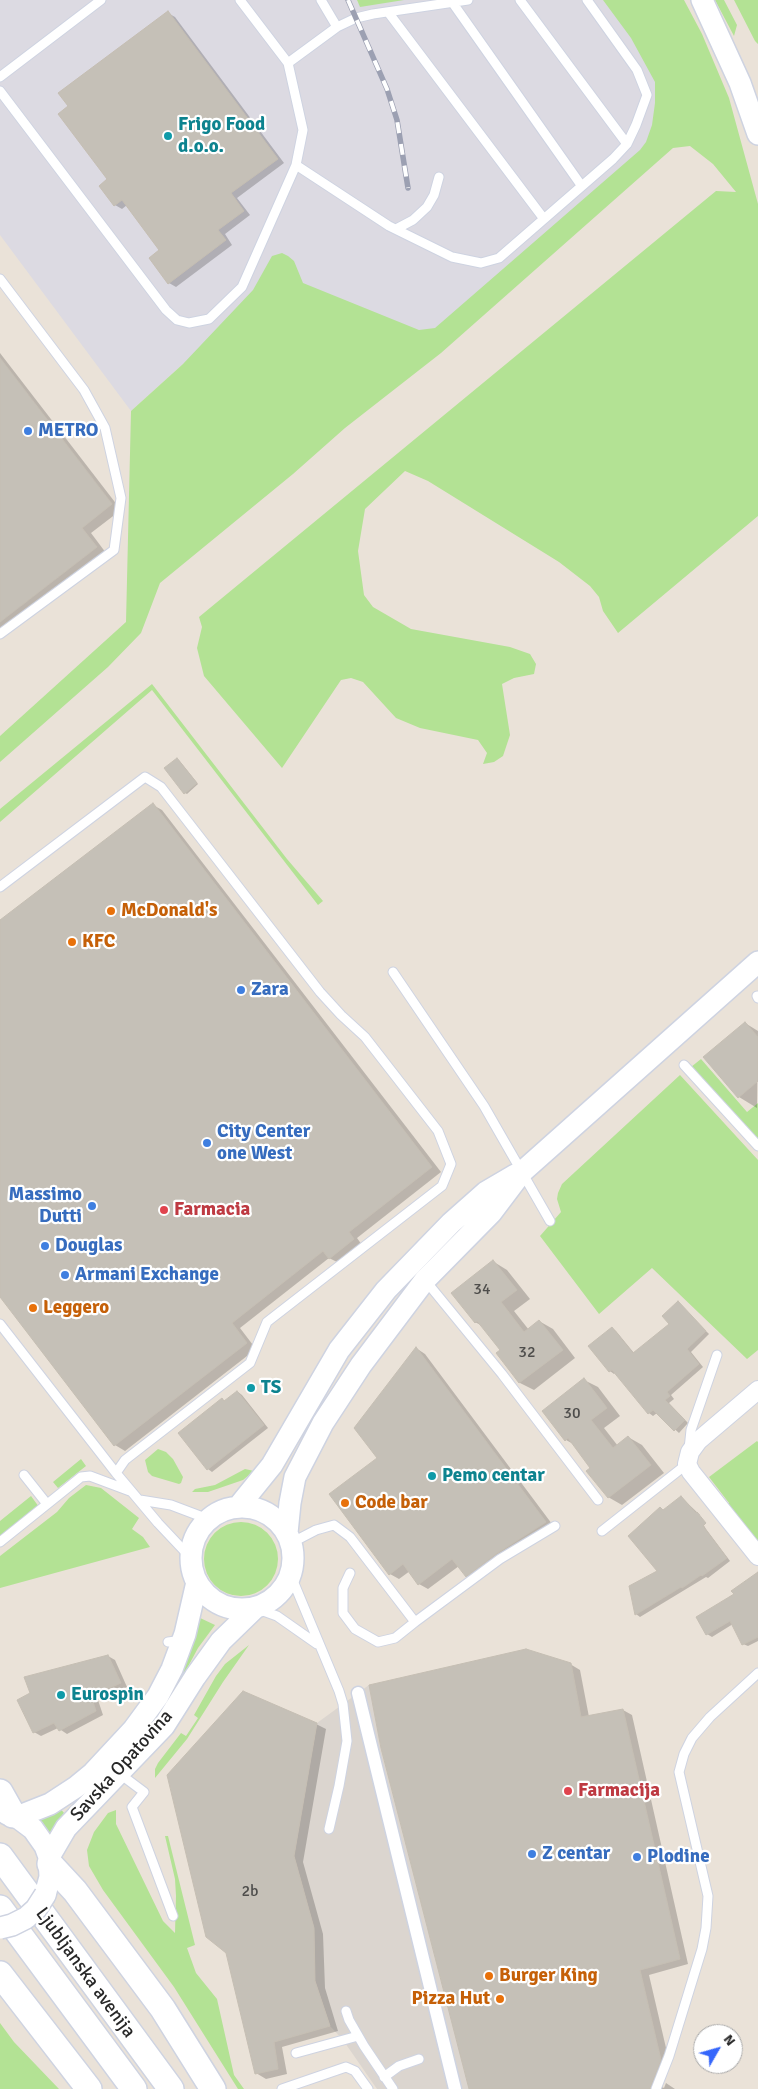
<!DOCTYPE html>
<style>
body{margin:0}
#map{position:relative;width:758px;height:2089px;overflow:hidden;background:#eae2d8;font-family:Signika,sans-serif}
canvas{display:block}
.north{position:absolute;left:693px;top:2024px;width:50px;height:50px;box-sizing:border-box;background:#fff;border:1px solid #a9a9a9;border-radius:50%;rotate:52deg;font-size:14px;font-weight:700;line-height:20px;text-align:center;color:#272727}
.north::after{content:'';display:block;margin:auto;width:18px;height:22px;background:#3566fb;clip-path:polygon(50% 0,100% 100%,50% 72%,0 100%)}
</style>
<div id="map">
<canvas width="758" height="2089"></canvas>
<div class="north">N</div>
</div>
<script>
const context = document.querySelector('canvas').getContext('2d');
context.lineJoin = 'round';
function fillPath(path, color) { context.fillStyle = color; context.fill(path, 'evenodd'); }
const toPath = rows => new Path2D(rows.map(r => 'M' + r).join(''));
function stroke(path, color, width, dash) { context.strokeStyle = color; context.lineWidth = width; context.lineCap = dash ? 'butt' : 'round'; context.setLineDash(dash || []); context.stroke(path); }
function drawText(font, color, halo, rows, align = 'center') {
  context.font = font + ' Signika,sans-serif'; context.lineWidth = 4.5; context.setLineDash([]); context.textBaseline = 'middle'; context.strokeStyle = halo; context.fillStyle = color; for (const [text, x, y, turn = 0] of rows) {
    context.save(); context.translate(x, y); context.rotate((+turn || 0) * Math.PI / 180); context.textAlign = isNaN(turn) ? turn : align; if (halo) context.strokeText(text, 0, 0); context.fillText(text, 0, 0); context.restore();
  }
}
const industrial = toPath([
 [0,0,357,0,358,3,376,0,615,0,659,82,668,127,433,338,183,364,131,411,0,235]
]);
const green = toPath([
 [357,0,404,0,360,7],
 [603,0,684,0,702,34,729,98,758,204,758,516,618,633,603,611,599,597,590,586,559,562,428,481,405,471,365,509,358,551,364,595,373,607,411,629,510,647,530,654,536,664,534,674,514,678,502,684,510,735,503,756,494,762,483,764,487,753,478,740,420,728,396,718,363,682,351,678,341,680,282,768,204,676,197,648,202,627,199,617,716,191,736,192,713,164,690,146,673,148,441,353,345,428,293,474,160,583,141,633,108,667,0,762,0,736,126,622,131,411,183,364,253,290,272,256,282,253,288,256,294,261,303,283,419,330,435,328,640,150,646,142,652,125,655,103,655,82,631,38],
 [715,0,724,0,737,25,734,36],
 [734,0,758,0,758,44,755,41],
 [152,684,287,859,323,901,318,905,152,690,0,822,0,809],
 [701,1059,747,1112,758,1103,758,1146,691,1067],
 [680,1075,758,1160,758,1350,747,1359,652,1268,599,1314,540,1236,561,1212,557,1199,558,1193,562,1184],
 [757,1441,758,1442,758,1544,727,1505,729,1503,709,1477],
 [158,1449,166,1452,173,1459,183,1477,181,1483,179,1484,152,1476,148,1472,145,1460],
 [81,1459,86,1466,58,1488,53,1482],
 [245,1469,254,1471,243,1480,208,1492,192,1492,195,1489,215,1485],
 [86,1485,101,1488,139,1518,132,1529,143,1537,150,1547,0,1588,0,1556,57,1512,69,1498],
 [31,1496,39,1507,0,1537,0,1521],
 '204 1559a37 37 0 1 1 74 0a37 37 0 1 1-74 0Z',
 [198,1617,215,1625,198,1648,176,1689,151,1726,78,1802,74,1797,93,1780],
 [249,1645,223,1682,187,1739,155,1778,155,1769,158,1763,181,1733,186,1736,198,1718,194,1715,216,1676,225,1664],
 [59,1807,64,1813,50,1833,38,1817],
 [116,1810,116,1824,163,1921,175,1933,176,1896,175,1879,165,1836,168,1836,195,1945,187,1948,196,1973,217,1999,234,2075,244,2089,238,2089,174,1987,103,1890,89,1866,87,1850,94,1832,108,1813],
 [0,2023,14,2042,59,2089,0,2089]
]);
const plaza = toPath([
 [369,1685,381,1748,469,2089,377,2089,343,2040,330,2026,315,1981,314,1928,294,1856,317,1723]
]);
const shadow = toPath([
 [168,13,175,17,284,163,237,198,250,215,225,234,232,245,176,287,169,283,161,251,127,205,122,209,115,205,109,180],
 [0,353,121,510,91,533,106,553,0,634],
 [178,759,198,784,187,794,185,793],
 [153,805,162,810,441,1172,357,1238,362,1245,339,1263,329,1258,240,1328,256,1349,125,1451,115,1445,0,1295,0,922],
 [745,1023,758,1031,757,1108,739,1097],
 [494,1262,507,1270,530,1299,514,1311,529,1330,539,1321,553,1329,575,1358,534,1390,520,1383,498,1353,502,1350,484,1327,475,1322],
 [678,1303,709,1334,691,1352,703,1367,671,1395,674,1399,669,1403,688,1423,679,1433,657,1413,653,1416,649,1413,616,1372,614,1374,610,1371,612,1328,616,1331,634,1353,671,1324],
 [416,1348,425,1354,555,1528,506,1559,476,1581,467,1576,459,1566,428,1589,419,1584,410,1571,399,1579,390,1574,379,1458],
 [584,1380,598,1387,620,1416,604,1428,618,1446,628,1437,642,1445,664,1473,622,1505,608,1497,592,1468,575,1445,566,1440],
 [238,1392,242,1395,268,1428,212,1472,208,1469,222,1399,226,1402],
 [681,1497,700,1515,698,1515,706,1529,730,1561,708,1578,706,1577,640,1617,636,1614,659,1571,664,1511],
 [758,1579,758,1641,748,1646,743,1644,733,1624,712,1637,707,1634,698,1617],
 [108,1656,115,1660,127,1687,98,1700,103,1715,67,1734,58,1728,41,1736,34,1732],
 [570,1664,580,1670,589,1717,623,1710,632,1715,688,1964,649,1975,670,2065,662,2087,664,2088,666,2083,675,2089,470,2089],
 [316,1724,326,1729,303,1862,323,1934,325,1988,338,2031,282,2047,287,2074,266,2079,256,2073]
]);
const building = toPath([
 [168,11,278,159,231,193,244,211,218,230,226,240,168,284,149,258,159,250,122,200,114,206,99,186,107,179,58,114,68,106,58,93,168,11],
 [0,358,112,504,82,528,97,547,0,622,0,358],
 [177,758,197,783,184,794,164,768,177,758],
 [153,803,432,1167,349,1232,354,1239,329,1259,323,1251,232,1323,247,1343,114,1446,0,1297,0,920,153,803],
 [745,1022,758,1037,758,1081,738,1098,703,1057,745,1022],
 [493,1260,517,1290,501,1302,524,1332,539,1320,563,1350,519,1383,496,1353,500,1350,477,1321,475,1323,451,1293,493,1260],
 [678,1301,706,1331,687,1349,699,1364,667,1392,670,1396,665,1400,685,1420,674,1431,653,1410,648,1414,612,1370,609,1372,588,1346,612,1327,633,1353,669,1324,662,1316,678,1301],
 [416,1347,546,1522,496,1554,466,1577,452,1559,418,1585,403,1564,389,1575,329,1494,377,1458,354,1428,416,1347],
 [584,1378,607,1408,591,1420,613,1448,628,1436,651,1465,608,1498,586,1471,590,1468,568,1438,565,1441,542,1411,584,1378],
 [237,1391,264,1425,207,1470,178,1433,222,1398,224,1401,237,1391],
 [681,1496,696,1513,697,1512,706,1523,703,1526,727,1558,702,1576,701,1575,682,1588,681,1587,635,1615,629,1586,657,1571,628,1536,660,1507,663,1510,681,1496],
 [758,1572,758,1637,742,1645,730,1621,706,1635,696,1617,734,1594,731,1591,758,1572],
 [526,1649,571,1663,581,1717,623,1709,680,1959,640,1970,661,2060,650,2089,469,2089,381,1748,369,1685,526,1649],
 [108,1655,121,1683,91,1696,96,1711,59,1731,54,1723,33,1733,17,1700,30,1693,24,1677,108,1655],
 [243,1691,317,1723,294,1856,314,1928,315,1981,330,2026,274,2042,278,2069,255,2074,226,1953,206,1937,167,1775,243,1691]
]);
const service = toPath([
 [321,0,337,27],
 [520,0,627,144],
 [452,2,581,185],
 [388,12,544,219],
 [288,63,337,27,356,18,373,14,468,0],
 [0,77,101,0],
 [0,91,166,310,177,320,189,323,209,319,242,287,296,165,303,130,288,63,240,0],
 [296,165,389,226,452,257,481,263,499,258,613,159,627,144,636,125,647,95,637,70,587,0],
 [396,229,413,220,427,207,434,195,439,177],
 [0,279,84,390,105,428,121,498,114,550,0,634],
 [0,887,145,777,161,787,320,992,341,1015,365,1037,438,1131,451,1164,442,1186,267,1322,250,1363,125,1460,116,1473],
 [393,972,484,1106,550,1221],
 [757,996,758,998],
 [684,1065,758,1146],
 [425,1280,502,1374,598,1500],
 [0,1324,116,1473,158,1523,191,1558],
 [689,1449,691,1430,717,1355],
 [24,1475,47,1504],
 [140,1500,171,1505,208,1519],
 [602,1531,687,1464],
 [0,1542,81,1477,90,1476,130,1491],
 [291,1543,316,1530,334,1525,350,1537,415,1622,500,1559,555,1526],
 [350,1573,343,1588,343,1613,355,1629,378,1642,395,1638,415,1622],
 [291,1576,339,1691,343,1704,347,1741,339,1786,329,1829],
 [255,1608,277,1616,317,1644],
 [168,1642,183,1640],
 [120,1774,144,1792,132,1807,173,1916],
 [346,2011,349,2020,364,2046,393,2089],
 [296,2053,358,2036],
 [384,2077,399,2066,419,2059],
 [282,2089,346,2067,355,2071,368,2089],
 [656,2089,669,2056,702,1949,706,1928,708,1896,679,1772,684,1754,692,1738,710,1717,758,1673]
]);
const pedestrian = toPath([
 [358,1693,455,2089]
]);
const minor = toPath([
 [758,1390,698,1441,690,1452,687,1464,691,1472,758,1556]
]);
const tertiary = toPath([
 [702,0,740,83,758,134],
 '191 1558a51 51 0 1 1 102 0a51 51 0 1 1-102 0Z',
 [238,1507,272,1465,339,1350,386,1290,451,1223,486,1192,515,1175],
 [287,1533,290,1503,295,1477,323,1423,361,1365,425,1280,491,1213,522,1172,758,962],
 [7,1814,17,1817,33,1829,45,1846,49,1857,50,1877,45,1895],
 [17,1817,50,1804,76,1787,93,1773,133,1730,158,1696,172,1669,185,1634,197,1582],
 [49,1857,66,1828,164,1726,195,1677,221,1641,255,1608]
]);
const secondary = toPath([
 [0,1792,13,1815],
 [0,1856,171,2089],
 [50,1864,75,1891,163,2009,213,2089],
 [0,1908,134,2089],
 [0,1974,89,2089]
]);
const rail = toPath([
 [348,0,387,89,397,120,408,188]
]);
const tertiaryBridge = toPath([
 [0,1928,12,1925,26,1918,36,1909,45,1895]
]);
const markers = [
 [168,136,5,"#0f9aa8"],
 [28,431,5,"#3f7fe0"],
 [111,911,5,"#e8710a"],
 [72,942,5,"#e8710a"],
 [241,990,5,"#3f7fe0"],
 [207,1143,5,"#3f7fe0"],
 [92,1206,5,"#3f7fe0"],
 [164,1210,5,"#e0444e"],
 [45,1246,5,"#3f7fe0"],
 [65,1275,5,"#3f7fe0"],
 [33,1308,5,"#e8710a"],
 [251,1388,5,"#0f9aa8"],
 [432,1476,5,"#0f9aa8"],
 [345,1503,5,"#e8710a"],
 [61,1695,5,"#0f9aa8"],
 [568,1791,5,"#e0444e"],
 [532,1854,5,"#3f7fe0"],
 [637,1857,5,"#3f7fe0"],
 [489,1976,5,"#e8710a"],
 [500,1999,5,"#e8710a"]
];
const numberNames = [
 ["34",482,1290],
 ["32",527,1353],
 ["30",572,1414],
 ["2b",250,1892]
];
const cultureNames = [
 ["Frigo Food",178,125],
 ["d.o.o.",178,147],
 ["TS",261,1388],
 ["Pemo centar",442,1476],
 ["Eurospin",71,1695]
];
const shopNames = [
 ["METRO",38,431],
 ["Zara",251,990],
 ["City Center",217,1132],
 ["one West",217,1154],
 ["Massimo",82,1195,"right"],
 ["Dutti",82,1217,"right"],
 ["Douglas",55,1246],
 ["Armani Exchange",75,1275],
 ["Z centar",542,1854],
 ["Plodine",647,1857]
];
const foodNames = [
 ["McDonald's",121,911],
 ["KFC",82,942],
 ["Leggero",43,1308],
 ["Code bar",355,1503],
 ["Burger King",499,1976],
 ["Pizza Hut",490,1999,"right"]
];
const healthNames = [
 ["Farmacia",174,1210],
 ["Farmacija",578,1791]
];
const streetNames = [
 ["Savska Opatovina",122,1766,-48],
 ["Ljubljanska avenija",85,1973,54]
];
fillPath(industrial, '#dcdae2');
fillPath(green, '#b3e294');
fillPath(plaza, '#dbd5cf');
fillPath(shadow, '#0003');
fillPath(building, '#c5c0b7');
stroke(building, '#c5beb3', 1);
stroke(service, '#ced3e1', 11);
stroke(pedestrian, '#ced3e1', 15);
stroke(minor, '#ced3e1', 20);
stroke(tertiary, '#ced3e1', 24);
stroke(secondary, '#ced3e1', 28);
stroke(service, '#fff', 9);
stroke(pedestrian, '#fff', 12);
stroke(minor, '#fff', 18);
stroke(tertiary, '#fff', 21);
stroke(secondary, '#fff', 25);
stroke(rail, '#9ca0b2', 5.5);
stroke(rail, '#fff', 4, [11]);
stroke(tertiaryBridge, '#ced3e1', 24, []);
stroke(tertiaryBridge, '#fff', 21);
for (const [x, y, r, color] of markers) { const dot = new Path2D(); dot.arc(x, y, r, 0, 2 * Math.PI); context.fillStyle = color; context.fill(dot); stroke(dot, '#fff', 2); }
drawText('16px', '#4e4d4b', null, numberNames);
drawText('bold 19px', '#0d838f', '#fff', cultureNames, 'left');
drawText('bold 19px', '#366cbe', '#fff', shopNames, 'left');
drawText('bold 19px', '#c56008', '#fff', foodNames, 'left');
drawText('bold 19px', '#be3a42', '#fff', healthNames, 'left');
drawText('19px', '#272727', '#fff', streetNames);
</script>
